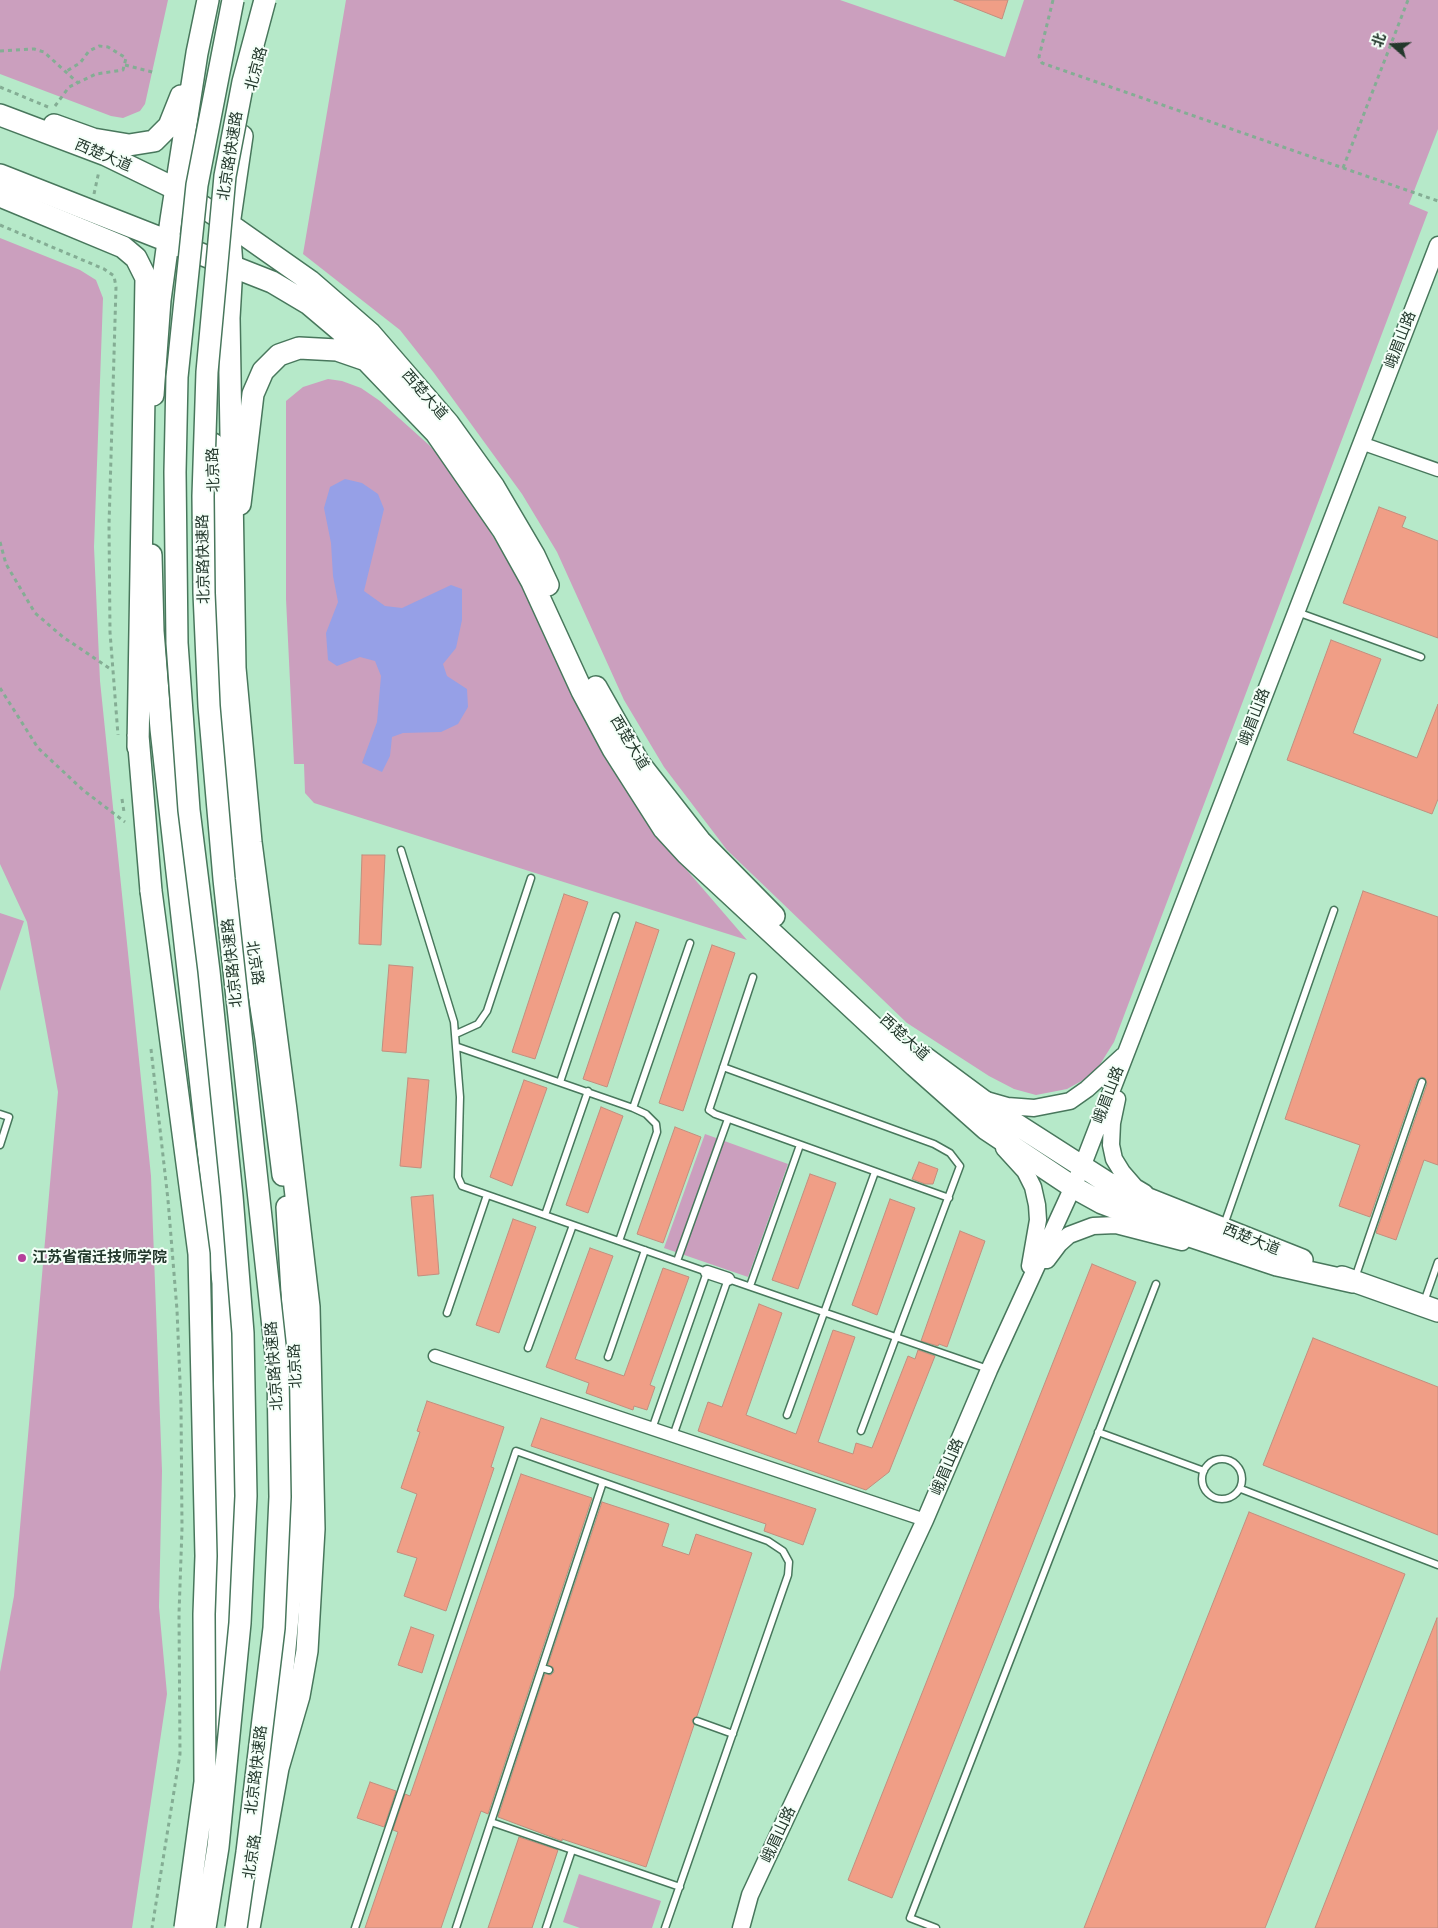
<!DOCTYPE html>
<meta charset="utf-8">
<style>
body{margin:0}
#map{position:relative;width:1438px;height:1928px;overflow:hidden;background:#b6e9c9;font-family:"DM Sans","Noto Sans SC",sans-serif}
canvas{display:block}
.north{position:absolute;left:1368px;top:20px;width:50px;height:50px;-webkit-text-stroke:4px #f4fff8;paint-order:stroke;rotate:289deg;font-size:14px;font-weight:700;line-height:20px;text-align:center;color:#23382c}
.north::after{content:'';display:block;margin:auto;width:18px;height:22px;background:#23382c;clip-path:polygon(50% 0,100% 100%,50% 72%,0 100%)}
</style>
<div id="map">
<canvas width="1438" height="1928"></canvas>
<div class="north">北</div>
</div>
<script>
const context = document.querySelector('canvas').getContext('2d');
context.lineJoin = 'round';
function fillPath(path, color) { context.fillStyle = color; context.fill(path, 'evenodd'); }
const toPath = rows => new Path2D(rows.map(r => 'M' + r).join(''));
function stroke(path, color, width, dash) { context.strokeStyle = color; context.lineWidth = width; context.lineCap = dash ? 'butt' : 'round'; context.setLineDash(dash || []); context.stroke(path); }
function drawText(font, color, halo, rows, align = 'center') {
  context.font = font + ' "DM Sans","Noto Sans SC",sans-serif'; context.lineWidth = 4; context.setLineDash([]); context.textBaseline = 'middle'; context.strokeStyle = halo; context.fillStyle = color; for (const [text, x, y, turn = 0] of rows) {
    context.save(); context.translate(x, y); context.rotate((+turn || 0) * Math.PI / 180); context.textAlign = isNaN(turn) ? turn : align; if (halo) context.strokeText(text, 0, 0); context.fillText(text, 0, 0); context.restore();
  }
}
const green = toPath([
 [0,0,168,0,145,104,140,111,123,118,111,116,0,74],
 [346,0,840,0,1005,57,1024,0,1438,0,1438,129,1409,204,1428,212,1114,1042,1094,1074,1067,1089,1036,1095,1014,1089,989,1076,907,1023,727,850,664,767,624,700,557,552,522,494,434,373,400,330,303,254],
 [0,238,80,270,96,280,103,298,94,547,100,681,151,1176,162,1471,159,1607,167,1694,132,1928,0,1928,0,1672,14,1596,58,1092,27,922,0,864],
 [328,379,342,381,361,388,380,401,429,445,455,473,529,597,599,743,619,778,685,868,747,940,314,803,305,793,304,764,294,764,286,599,286,401,303,387],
 [0,913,24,921,0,991],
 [705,1134,788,1164,748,1277,664,1248],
 [579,1874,661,1901,652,1928,580,1928,563,1922]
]);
const water = toPath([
 [345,479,362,483,378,494,384,509,364,591,385,606,402,608,451,585,462,589,462,620,456,648,443,664,447,676,467,689,468,707,458,724,441,732,403,733,392,737,390,756,382,772,362,763,377,722,381,676,375,661,360,657,337,666,328,660,326,633,338,602,333,576,331,543,324,508,330,487]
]);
const building = toPath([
 [954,0,1008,0,1002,19,954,0],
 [1379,507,1406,517,1402,527,1438,541,1438,638,1343,603,1379,507],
 [1331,640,1381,659,1353,733,1417,758,1438,704,1438,799,1432,814,1287,760,1331,640],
 [362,855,385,855,381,945,359,944,362,855],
 [1363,891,1438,917,1438,1165,1424,1160,1396,1240,1376,1233,1427,1084,1425,1078,1421,1077,1417,1080,1370,1217,1339,1206,1360,1145,1285,1119,1363,891],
 [564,894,588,902,535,1059,512,1052,564,894],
 [636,922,659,930,607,1087,583,1079,636,922],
 [712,945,735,953,683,1111,659,1103,712,945],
 [389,965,413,967,406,1053,382,1051,389,965],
 [408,1078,429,1080,421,1168,400,1166,408,1078],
 [524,1080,547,1088,512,1186,490,1177,524,1080],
 [601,1107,623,1116,588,1213,566,1205,601,1107],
 [675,1127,701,1137,663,1243,637,1234,675,1127],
 [919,1162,938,1169,933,1184,925,1184,912,1179,919,1162],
 [810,1174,836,1183,798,1289,772,1280,810,1174],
 [433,1195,439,1274,418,1276,411,1197,433,1195],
 [890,1199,915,1208,877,1315,852,1305,890,1199],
 [513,1219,536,1227,499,1333,476,1325,513,1219],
 [960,1231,985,1241,947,1347,939,1344,938,1346,921,1341,960,1231],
 [590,1248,613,1256,575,1359,624,1376,663,1268,689,1277,650,1385,655,1387,647,1410,634,1406,633,1410,586,1393,589,1383,546,1367,590,1248],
 [1092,1264,1136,1282,892,1898,848,1880,1092,1264],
 [759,1304,782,1313,746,1415,796,1434,833,1330,855,1337,818,1442,853,1454,856,1443,872,1448,908,1356,915,1359,918,1350,935,1356,889,1472,866,1490,698,1431,708,1402,722,1407,759,1304],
 [1313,1338,1438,1387,1438,1535,1263,1465,1313,1338],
 [427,1401,504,1427,491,1467,494,1468,446,1611,404,1596,417,1558,397,1552,417,1494,401,1488,420,1432,417,1431,427,1401],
 [541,1418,816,1509,803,1545,764,1531,766,1524,531,1446,541,1418],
 [521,1474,592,1498,488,1814,481,1811,441,1928,365,1928,398,1832,393,1830,405,1794,410,1796,521,1474],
 [602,1502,669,1524,662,1546,689,1555,696,1534,752,1553,697,1716,692,1720,694,1725,646,1867,562,1839,562,1841,498,1817,545,1674,551,1675,554,1672,553,1667,548,1665,602,1502],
 [1249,1512,1405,1574,1265,1928,1084,1928,1249,1512],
 [1437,1618,1438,1928,1315,1928,1437,1618],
 [411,1627,434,1635,422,1673,398,1665,411,1627],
 [370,1782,396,1791,384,1827,357,1818,370,1782],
 [519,1837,558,1850,532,1928,488,1928,519,1837]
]);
const path = toPath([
 [1053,0,1039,57,1042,63,1438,201],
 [0,51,34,49,44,52,78,83],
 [125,65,156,73],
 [0,87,48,107],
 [55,106,69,87,96,74,123,70,126,58,108,47,99,46,89,51,80,63,65,72],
 [1343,168,1408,0],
 [94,194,99,171],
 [0,225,104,269,114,276,116,287,109,525,110,632,118,735],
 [0,542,6,564,35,613,63,637,112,670],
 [0,688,38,748,83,790,125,822],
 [122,799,124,812],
 [151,1049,168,1200,177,1310,181,1405,182,1528,179,1614,180,1754,152,1928]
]);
const service = toPath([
 [1297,612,1421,657],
 [401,850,454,1022,460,1097,458,1177,462,1186,707,1272,652,1429],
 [753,977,709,1110,715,1114,949,1198],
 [456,1034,478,1024,487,1011,531,878],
 [458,1047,633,1108,646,1114,656,1124,657,1132,619,1241],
 [723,1067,934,1144,950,1153,960,1166,861,1431],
 [560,1082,616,916],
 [633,1108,690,943],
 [0,1114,9,1117,0,1145],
 [545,1215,588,1091],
 [1224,1225,1334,910],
 [677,1261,728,1119],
 [1355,1278,1422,1082],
 [750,1286,800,1145],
 [1424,1302,1438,1262],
 [447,1313,487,1195],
 [528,1348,573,1225],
 [608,1357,645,1250],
 [787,1415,875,1172],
 [1098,1432,1204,1471],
 [673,1436,728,1279,988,1369],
 '1202 1479a20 20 0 1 1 40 0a20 20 0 1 1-40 0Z',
 [1241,1489,1438,1565],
 [542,1668,549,1670],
 [697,1721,733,1734],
 [491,1822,680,1887],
 [355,1928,516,1451,768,1541,783,1551,789,1562,788,1575,665,1928],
 [456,1928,603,1482],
 [546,1928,572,1850],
 [936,1928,910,1918,1156,1284]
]);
const minor = toPath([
 [1361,443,1438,470],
 [707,1272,728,1279],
 [435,1356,925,1520]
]);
const tertiary = toPath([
 [1117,1099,1112,1123,1111,1145,1114,1159,1122,1172,1135,1187,1145,1193],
 [986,1100,1007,1106,1034,1108,1070,1101,1087,1089,1123,1056],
 [1004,1148,1025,1171,1033,1187,1037,1205,1038,1220,1030,1266],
 [1047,1260,1059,1244,1069,1235,1093,1226,1116,1225,1182,1242],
 [741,1928,750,1895,925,1520,989,1370,1082,1167,1438,245]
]);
const primary = toPath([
 [54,125,93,139,129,145,154,141,169,126,181,96],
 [0,175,272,282,309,304,348,337,366,360,436,433,503,530,532,582,582,691,613,749,664,829,686,853,915,1066,986,1129,1073,1187,1102,1203,1178,1232,1277,1265,1353,1282],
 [230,218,242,136],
 [229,224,310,281,370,333,448,423,494,487,534,555,548,585],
 [153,395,160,300,171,220,197,53,208,0],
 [213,444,219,619,231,813,266,1039,283,1175],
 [240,504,253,394,263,371,279,355,299,348,337,350,366,360],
 [151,555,153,631,161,729,223,1283,227,1564,216,1710,211,1743],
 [596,687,639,763,700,841,774,916],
 [924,1057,1005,1117,1108,1183,1302,1260],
 [1342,1277,1438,1311],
 [266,1775,282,1679,294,1555,299,1413,287,1207]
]);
const trunk = toPath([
 [0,115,106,155,176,189,229,224,232,266,229,318,235,668,251,842,286,1110,309,1307,314,1529,307,1651,299,1696,278,1768,249,1928],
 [0,196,123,247,136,258,146,278,138,747],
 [138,735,151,891]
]);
const trunkBridge = toPath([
 [151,891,199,1254,206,1556,204,1614,205,1782,185,1928],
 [205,1928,218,1847,240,1623,246,1496,243,1333,232,1196,209,971,189,810,177,643,175,472,177,377,197,185,233,0],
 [236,1928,247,1852,274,1628,280,1497,278,1373,224,879,209,706,204,593,203,496,207,372,225,176,243,82,265,0]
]);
const markers = [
 [22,1258,5,"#b5419b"]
];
const streetNames = [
 ["北京路",257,69,-75],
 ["西楚大道",103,156,23],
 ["北京路快速路",231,156,-81],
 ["峨眉山路",1401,340,-69],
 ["西楚大道",424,395,49],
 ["北京路",214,470,-92],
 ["北京路快速路",204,559,-91],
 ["峨眉山路",1255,717,-69],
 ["西楚大道",629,743,59],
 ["北京路快速路",233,963,-96],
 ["北京路",254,963,81],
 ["西楚大道",904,1038,42],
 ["峨眉山路",1109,1095,-69],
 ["西楚大道",1251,1240,22],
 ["北京路快速路",275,1366,-94],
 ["北京路",296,1366,-93],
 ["峨眉山路",948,1467,-67],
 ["北京路快速路",257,1770,-83],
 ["峨眉山路",779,1835,-65],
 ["北京路",253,1857,-81]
];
const poiNames = [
 ["江苏省宿迁技师学院",32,1258]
];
fillPath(green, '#cb9fbe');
fillPath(water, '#96a0e7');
fillPath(building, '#f09e86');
stroke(building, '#c28e7e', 1);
stroke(service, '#48775c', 9);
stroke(minor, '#48775c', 15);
stroke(tertiary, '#48775c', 19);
stroke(primary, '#48775c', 24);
stroke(trunk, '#48775c', 24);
stroke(path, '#84ad94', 3, [4, 4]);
stroke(service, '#fff', 6);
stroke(minor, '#fff', 12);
stroke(tertiary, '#fff', 16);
stroke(primary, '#fff', 21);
stroke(trunk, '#fff', 21);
stroke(trunkBridge, '#48775c', 24, []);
stroke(trunkBridge, '#fff', 21);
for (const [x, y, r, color] of markers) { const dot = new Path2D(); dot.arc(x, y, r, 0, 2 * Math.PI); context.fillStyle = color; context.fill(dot); stroke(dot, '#f4fff8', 2); }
drawText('15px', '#23382c', '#f4fff8', streetNames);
drawText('bold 15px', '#23382c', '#f4fff8', poiNames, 'left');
</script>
